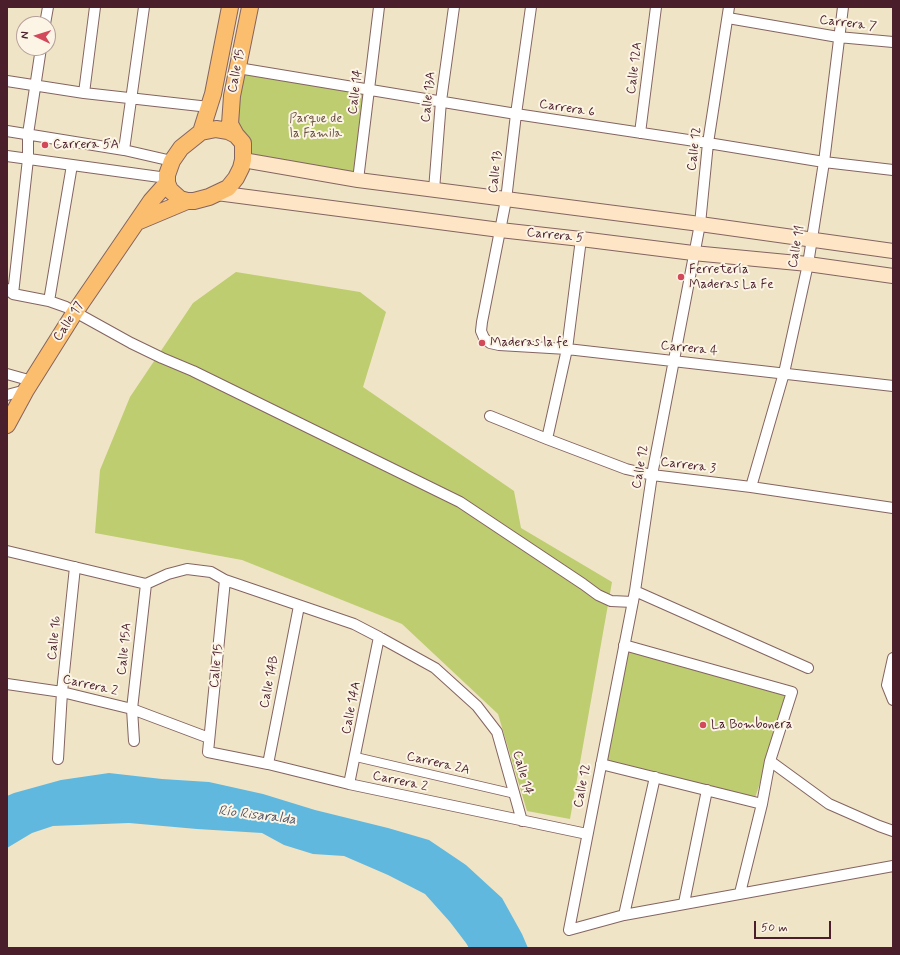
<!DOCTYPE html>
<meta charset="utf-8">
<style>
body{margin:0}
#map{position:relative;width:900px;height:955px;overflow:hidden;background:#f0e4c6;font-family:Mynerve,sans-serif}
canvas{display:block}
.frame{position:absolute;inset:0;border:8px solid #4a1f2b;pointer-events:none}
.north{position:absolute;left:16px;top:16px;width:40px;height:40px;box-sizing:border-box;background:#fcf5e5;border:1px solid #b59f9b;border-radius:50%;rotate:274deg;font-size:11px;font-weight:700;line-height:16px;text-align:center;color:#4a1f2b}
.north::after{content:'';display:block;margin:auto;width:14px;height:18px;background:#d1495b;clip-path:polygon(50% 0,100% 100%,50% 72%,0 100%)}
.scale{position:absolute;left:754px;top:921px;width:77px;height:18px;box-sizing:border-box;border:2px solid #4a1f2b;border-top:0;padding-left:5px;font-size:12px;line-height:14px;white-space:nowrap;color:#4a1f2b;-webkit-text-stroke:3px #fcf5e5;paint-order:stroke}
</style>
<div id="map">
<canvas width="900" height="955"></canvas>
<div class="frame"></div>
<div class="north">N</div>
<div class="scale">50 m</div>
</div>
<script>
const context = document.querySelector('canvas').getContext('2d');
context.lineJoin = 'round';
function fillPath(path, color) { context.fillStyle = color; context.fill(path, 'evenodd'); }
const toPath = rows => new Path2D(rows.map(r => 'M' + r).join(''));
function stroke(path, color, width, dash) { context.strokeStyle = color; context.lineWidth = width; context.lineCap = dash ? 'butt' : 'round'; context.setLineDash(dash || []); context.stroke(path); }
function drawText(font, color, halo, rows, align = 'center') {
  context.font = font + ' Mynerve,sans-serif'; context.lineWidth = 4; context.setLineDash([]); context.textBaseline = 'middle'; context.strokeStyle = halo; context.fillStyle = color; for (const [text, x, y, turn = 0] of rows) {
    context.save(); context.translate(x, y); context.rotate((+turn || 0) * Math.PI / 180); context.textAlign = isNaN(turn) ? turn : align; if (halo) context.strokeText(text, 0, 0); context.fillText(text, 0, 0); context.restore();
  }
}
const green = toPath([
 [238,68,369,90,358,180,243,160,231,110],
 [236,272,360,292,386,312,363,387,514,491,521,528,612,582,570,819,527,811,498,714,402,624,242,560,95,533,100,470,130,397,193,303],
 [625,648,789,694,755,798,606,760]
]);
const water = toPath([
 [109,773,162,779,209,782,263,794,315,810,388,828,429,840,466,865,502,898,522,934,528,948,469,948,466,943,450,922,425,894,388,875,344,856,313,854,284,845,262,833,197,829,129,823,53,826,32,833,7,848,7,796,14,793,61,780]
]);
const pedestrian = toPath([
 [356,757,515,794]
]);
const minor = toPath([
 [531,7,516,114,506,200,482,322,481,331,484,338,490,343,499,345,567,349,893,386],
 [729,7,708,143,700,224,652,475,635,591,569,930,624,915,893,866],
 [728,18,838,37,893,42],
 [45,24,48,7],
 [238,68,516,114,708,143,824,162,893,170],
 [7,81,84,93,209,107],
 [84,93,95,7],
 [7,131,124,150,172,161],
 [640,133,656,7],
 [124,150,144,7],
 [7,156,167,178],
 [358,180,379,7],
 [434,190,441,101,454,7],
 [7,289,13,294,49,301,66,307,131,343,162,358,193,371,460,502,583,584,598,595,611,601,633,602],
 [13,294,28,159,28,134,41,48],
 [49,301,72,165],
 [7,374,32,381],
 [7,395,26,390],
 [490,416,547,439,626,469,652,475,751,487,893,508],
 [547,439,567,349,581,239],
 [751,487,784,373,808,264,824,162,843,7],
 [7,551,146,584,168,574,187,569,211,572,225,580,354,624,379,637,435,668,477,706,497,732,522,821],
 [225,580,208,752,268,764,349,784,587,834],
 [635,591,808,668],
 [624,645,792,692,770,761,762,804,740,893],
 [893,658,887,685,893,700],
 [7,684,62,692,132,709,209,738],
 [134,741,132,709,146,584],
 [58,759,62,692,75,567],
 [770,761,829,804,879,826,893,831],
 [268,764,299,606],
 [601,764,762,804],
 [349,784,379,637],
 [684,903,707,790],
 [624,915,655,777]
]);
const secondary = toPath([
 [243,160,358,180,700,224,893,251],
 [217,193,500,230,581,239,693,253,808,264,893,276]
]);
const primary = toPath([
 [216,129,228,131,236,135,243,143,243,160,241,168,236,178,228,188,209,197,194,201,187,201,180,199,170,190,167,183,167,175,172,161,181,148,201,132,216,129],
 [201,132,213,94,230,7],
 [236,135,230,124,232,96,250,7],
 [137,222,187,201],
 [7,425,26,390,75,312,151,201,167,183]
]);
const markers = [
 [45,145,4,"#d1495b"],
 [681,277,4,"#d1495b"],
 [482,343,4,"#d1495b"],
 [703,725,4,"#d1495b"]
];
const streetNames = [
 ["Carrera 7",848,24,7],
 ["Calle 12A",635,68,-83],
 ["Calle 15",237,71,-79],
 ["Calle 14",356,92,-83],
 ["Calle 13A",429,97,-84],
 ["Carrera 6",567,109,9],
 ["Calle 12",695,149,-83],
 ["Calle 13",496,172,-84],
 ["Carrera 5",555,236,6],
 ["Calle 11",797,247,-80],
 ["Calle 17",69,322,-57],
 ["Carrera 4",689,349,6],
 ["Carrera 3",688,466,7],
 ["Calle 12",641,467,-80],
 ["Calle 16",55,638,-84],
 ["Calle 15A",125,649,-84],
 ["Calle 15",217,666,-84],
 ["Calle 14B",270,682,-79],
 ["Carrera 2",90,686,13],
 ["Calle 14A",352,708,-79],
 ["Carrera 2A",438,764,13],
 ["Calle 14",522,773,74],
 ["Carrera 2",400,782,12],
 ["Calle 12",583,786,-79]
];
const parkNames = [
 ["Parque de",316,119],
 ["la Famila",316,134]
];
const poiNames = [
 ["Carrera 5A",53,145],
 ["Ferretería",689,270],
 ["Maderas La Fe",689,285],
 ["Maderas la fe",490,343],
 ["La Bombonera",711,725]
];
const waterNames = [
 ["Río Risaralda",257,816,7]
];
fillPath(green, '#bdcd70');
fillPath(water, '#61b8de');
stroke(pedestrian, '#846461', 10);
stroke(minor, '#846461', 12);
stroke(secondary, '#846461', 16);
stroke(primary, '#846461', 18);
stroke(pedestrian, '#fff', 8);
stroke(minor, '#fff', 10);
stroke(secondary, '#fde5c5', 14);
stroke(primary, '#fbbd6e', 16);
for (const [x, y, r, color] of markers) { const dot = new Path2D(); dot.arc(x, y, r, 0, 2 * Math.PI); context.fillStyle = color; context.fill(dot); stroke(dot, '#fcf5e5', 1.5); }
drawText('13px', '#4a1f2b', '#fcf5e5', streetNames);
drawText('13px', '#6c5340', '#fcf5e5', parkNames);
drawText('13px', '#4a1f2b', '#fcf5e5', poiNames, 'left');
drawText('italic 14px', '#52556a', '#fcf5e5', waterNames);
</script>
